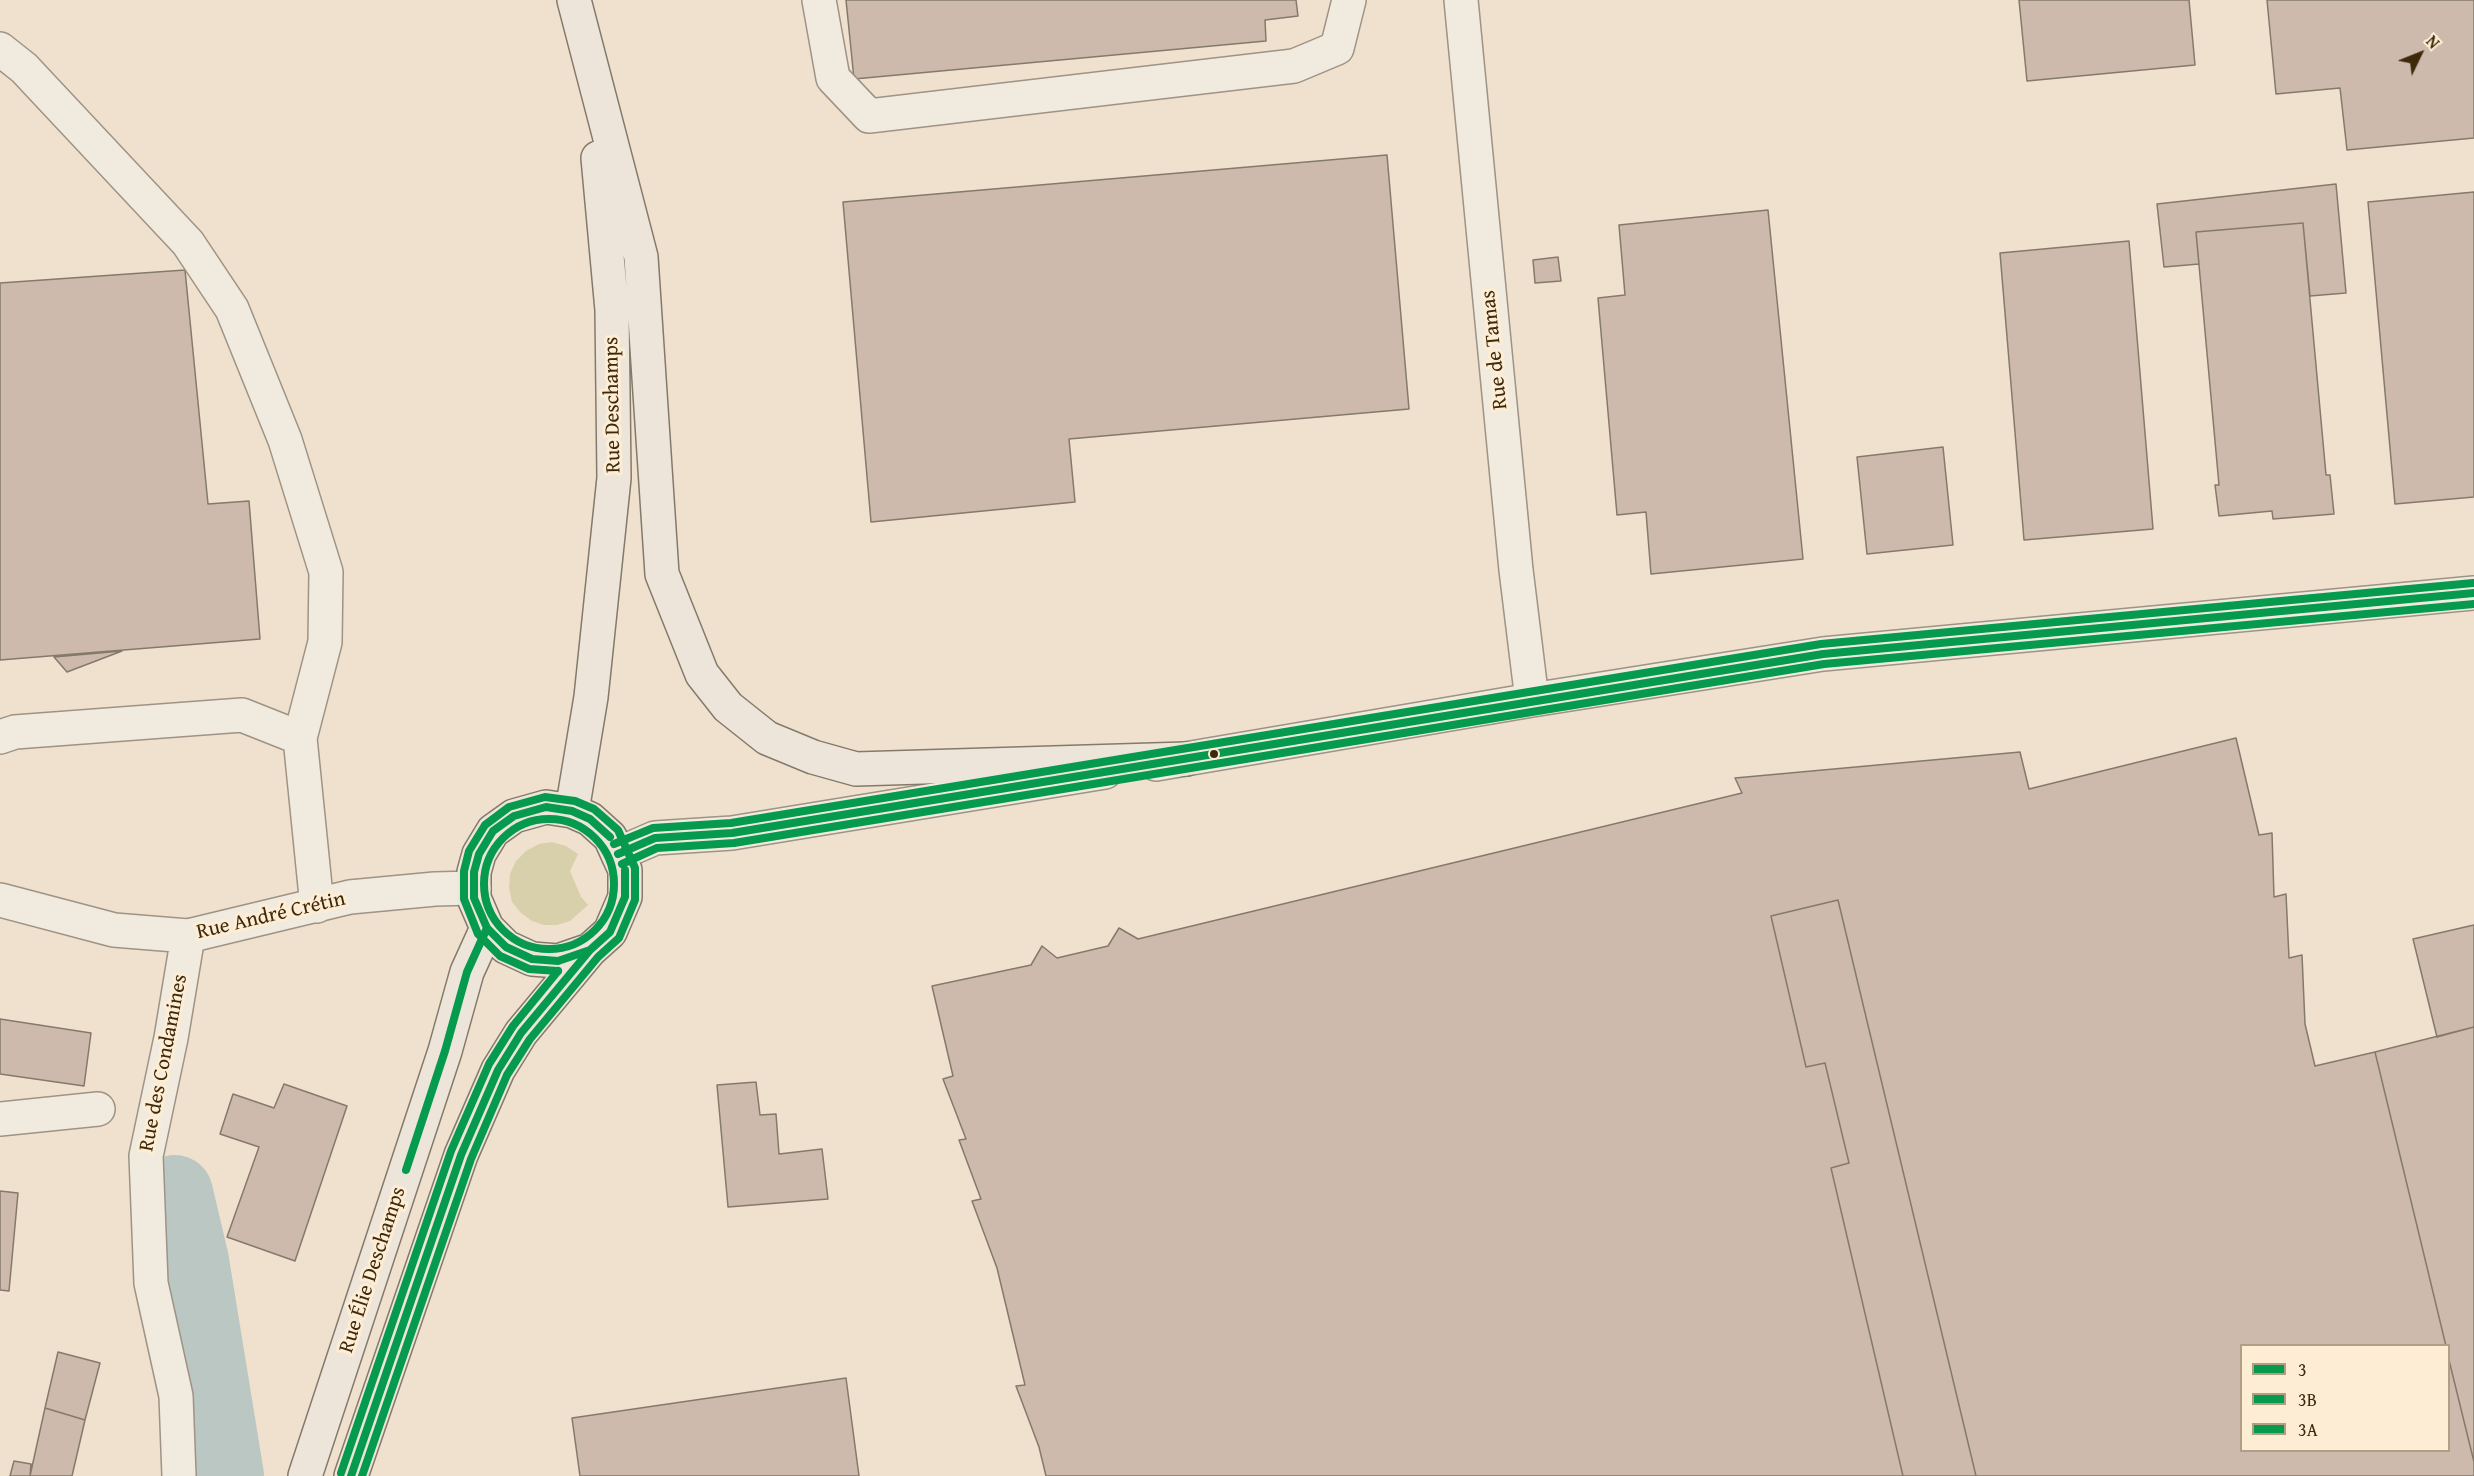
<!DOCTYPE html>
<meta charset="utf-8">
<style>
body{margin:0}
#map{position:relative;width:2474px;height:1476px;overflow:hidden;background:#efe1cd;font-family:"Gentium Book Plus",serif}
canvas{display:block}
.legend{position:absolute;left:2240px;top:1344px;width:210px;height:108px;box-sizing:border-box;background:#feedd5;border:2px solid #b19f84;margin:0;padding:8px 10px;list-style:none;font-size:18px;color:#3e290a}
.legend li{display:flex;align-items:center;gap:12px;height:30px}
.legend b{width:30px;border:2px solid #b19f84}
.north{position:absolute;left:2390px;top:24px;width:60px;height:60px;-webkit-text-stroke:4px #feedd5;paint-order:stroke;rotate:47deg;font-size:16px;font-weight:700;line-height:24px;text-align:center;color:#3e290a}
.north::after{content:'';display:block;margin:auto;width:21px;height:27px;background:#3e290a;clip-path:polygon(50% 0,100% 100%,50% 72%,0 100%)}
</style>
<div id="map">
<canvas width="2474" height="1476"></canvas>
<ul class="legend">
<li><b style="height:8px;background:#059a4d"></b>3</li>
<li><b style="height:8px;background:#059a4d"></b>3B</li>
<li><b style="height:8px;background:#059a4d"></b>3A</li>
</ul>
<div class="north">N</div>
</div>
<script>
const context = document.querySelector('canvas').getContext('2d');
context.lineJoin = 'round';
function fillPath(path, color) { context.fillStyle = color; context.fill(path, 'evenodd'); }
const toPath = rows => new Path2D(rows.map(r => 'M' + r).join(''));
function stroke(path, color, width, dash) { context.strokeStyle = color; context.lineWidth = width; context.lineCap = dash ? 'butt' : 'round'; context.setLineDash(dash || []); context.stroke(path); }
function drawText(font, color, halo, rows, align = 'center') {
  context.font = font + ' "Gentium Book Plus",serif'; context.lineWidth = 6; context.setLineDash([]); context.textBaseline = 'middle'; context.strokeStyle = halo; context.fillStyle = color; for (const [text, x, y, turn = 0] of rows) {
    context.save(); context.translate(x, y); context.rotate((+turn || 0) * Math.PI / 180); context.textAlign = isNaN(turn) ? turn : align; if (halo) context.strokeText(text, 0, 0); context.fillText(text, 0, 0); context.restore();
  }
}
const green = toPath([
 [552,842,566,846,578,854,570,871,581,897,588,905,570,921,557,925,544,925,532,921,521,913,512,902,509,888,510,874,516,861,526,851,539,844]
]);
const river = toPath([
 [175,1193,191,1261,226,1476]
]);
const building = toPath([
 [846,0,1296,0,1298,16,1265,20,1266,41,854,79,846,0],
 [2019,0,2189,0,2195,65,2027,81,2019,0],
 [2267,0,2474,0,2474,138,2347,150,2340,88,2276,94,2267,0],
 [1387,155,1409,409,1069,439,1075,502,871,522,843,202,1387,155],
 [2336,184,2346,293,2310,296,2303,223,2196,232,2199,264,2164,267,2157,204,2336,184],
 [2474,192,2474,497,2395,504,2368,202,2474,192],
 [1768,210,1803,559,1651,574,1646,512,1617,515,1598,298,1625,295,1619,225,1768,210],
 [2303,223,2326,475,2330,475,2334,514,2273,519,2272,511,2219,516,2215,485,2219,485,2196,232,2303,223],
 [2129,241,2153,529,2024,540,2000,253,2129,241],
 [1558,257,1561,281,1535,283,1533,260,1558,257],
 [185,270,208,504,249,501,260,639,0,660,0,283,185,270],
 [1943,447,1953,545,1867,554,1857,457,1943,447],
 [122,651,67,672,54,657,122,651],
 [2236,738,2259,835,2272,833,2274,897,2286,894,2289,958,2302,955,2305,1024,2315,1066,2375,1052,2446,1346,2242,1346,2242,1450,2448,1450,2448,1356,2474,1462,2474,1476,1976,1476,1838,900,1771,916,1806,1067,1825,1063,1849,1163,1831,1168,1903,1476,1046,1476,1039,1447,1016,1386,1025,1385,997,1268,972,1201,981,1199,959,1140,966,1139,943,1079,953,1076,932,986,1031,965,1042,946,1057,958,1108,946,1119,928,1138,939,1742,793,1735,778,2020,752,2029,789,2236,738],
 [1838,900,1976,1476,1903,1476,1831,1168,1849,1163,1825,1063,1806,1067,1771,916,1838,900],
 [2474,925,2474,1027,2437,1037,2413,939,2474,925],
 [0,1019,91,1033,84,1086,0,1074,0,1019],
 [2474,1027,2474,1462,2448,1356,2448,1346,2446,1346,2375,1052,2474,1027],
 [756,1082,760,1115,776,1114,779,1154,822,1149,828,1199,728,1207,717,1085,756,1082],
 [284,1084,347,1106,295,1261,227,1237,259,1147,220,1134,233,1094,274,1108,284,1084],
 [0,1191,18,1193,9,1291,0,1290,0,1191],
 [58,1352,100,1363,85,1420,45,1408,58,1352],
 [846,1378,859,1476,580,1476,572,1418,846,1378],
 [45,1408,85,1420,72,1476,30,1476,45,1408],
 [14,1461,31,1464,30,1476,10,1476,14,1461]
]);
const minor = toPath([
 [819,0,833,78,869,116,1294,66,1337,48,1349,0],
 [1461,0,1516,570,1532,700],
 [0,49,24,68,188,243,232,309,285,440,326,572,325,642,300,738,317,906],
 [0,737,15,732,242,715,300,738],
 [1156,764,1532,700,1823,654,2474,593],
 [618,854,655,838,732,833,1105,772],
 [0,900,114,930,188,936,350,897,435,889,474,888],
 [0,1119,98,1109],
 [179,1476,176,1396,151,1283,146,1156,171,1038,188,936]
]);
const major = toPath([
 [574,0,641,257,662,574,702,674,728,707,767,738,813,757,856,769,1186,759],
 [572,811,591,697,614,478,612,310,598,158],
 [305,1476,445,1051,467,972,487,928],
 [351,1476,461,1155,498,1070,521,1033,590,950,610,932,625,897,625,870,610,837,590,819,572,811,546,807,514,816,493,831,479,854,474,872,474,898,487,928,506,947,532,959,558,961,590,950]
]);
const bus1 = toPath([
 [610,837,590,819,572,811,546,807,514,816,493,831,479,854,474,872,474,898,487,928,506,947,532,959,558,961,590,950,610,932,625,897,625,870],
 [618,854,655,838,732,833,1823,654,2474,593],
 [406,1170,445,1051,467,972,487,928],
 [351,1476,461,1155,498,1070,521,1033,590,950]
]);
const bus2 = toPath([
 [622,864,657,848,734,843,1824,664,2474,604],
 [362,1476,471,1159,507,1075,530,1039,598,957,619,938,635,900,635,868,618,830,594,809,575,801,545,797,509,807,485,825,469,851,464,871,464,899,478,934,500,956,529,969,558,971]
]);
const bus3 = toPath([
 '484 884a65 65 0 1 1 130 0a65 65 0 1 1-130 0Z',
 [614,844,653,828,731,823,1821,644,2473,583],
 [341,1473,451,1151,489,1064,513,1026,558,971]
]);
const markers = [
 [1214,754,5,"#3e290a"]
];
const streetNames = [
 ["Rue de Tamas",1495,350,-96],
 ["Rue Deschamps",613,405,-91],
 ["Rue André Crétin",271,916,-13],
 ["Rue des Condamines",164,1063,-79],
 ["Rue Élie Deschamps",373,1270,-72]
];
fillPath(green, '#d7d0ab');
stroke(river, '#bbc7c2', 76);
fillPath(building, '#ceb9ad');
stroke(building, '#847a6b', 1.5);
stroke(minor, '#9e9384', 36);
stroke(major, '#847a6b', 36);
stroke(minor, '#f1eadf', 33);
stroke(major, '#eee5da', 33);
stroke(bus1, '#059a4d', 8);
stroke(bus2, '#059a4d', 8);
stroke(bus3, '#059a4d', 8);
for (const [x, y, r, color] of markers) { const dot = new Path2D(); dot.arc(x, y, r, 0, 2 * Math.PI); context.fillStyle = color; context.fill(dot); stroke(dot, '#feedd5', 2); }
drawText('21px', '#3e290a', '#feedd5', streetNames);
</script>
